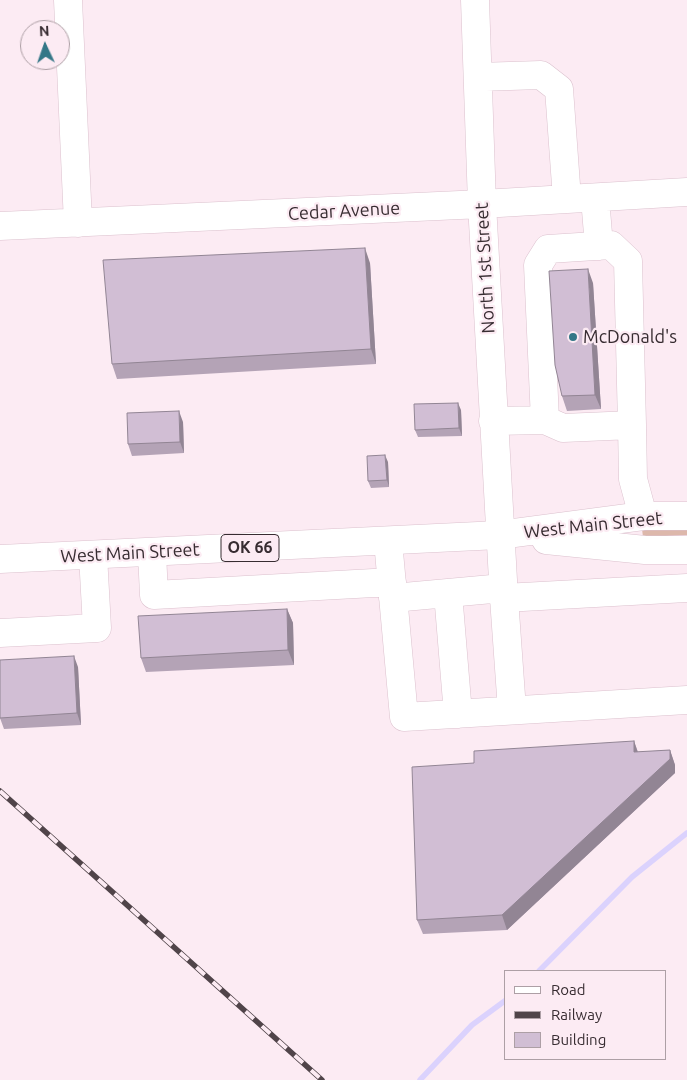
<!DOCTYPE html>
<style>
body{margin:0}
#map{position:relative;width:687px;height:1080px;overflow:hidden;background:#fcebf3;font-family:Ubuntu,sans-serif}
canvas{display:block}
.legend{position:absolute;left:504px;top:970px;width:162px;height:90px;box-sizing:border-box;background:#fcebf3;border:1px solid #ad9fa5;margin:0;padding:6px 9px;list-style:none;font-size:15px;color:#372c31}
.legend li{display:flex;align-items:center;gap:10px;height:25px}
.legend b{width:25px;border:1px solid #ad9fa5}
.north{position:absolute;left:20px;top:20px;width:50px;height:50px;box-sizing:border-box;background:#fcebf3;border:1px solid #ad9fa5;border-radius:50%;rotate:357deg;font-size:14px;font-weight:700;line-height:20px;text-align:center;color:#372c31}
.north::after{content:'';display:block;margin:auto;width:18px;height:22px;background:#337787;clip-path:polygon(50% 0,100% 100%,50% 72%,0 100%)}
</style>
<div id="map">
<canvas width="687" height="1080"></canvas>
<ul class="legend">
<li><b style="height:6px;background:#fff"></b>Road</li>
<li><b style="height:6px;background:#504449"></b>Railway</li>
<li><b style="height:14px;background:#d1bed4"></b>Building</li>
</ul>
<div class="north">N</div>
</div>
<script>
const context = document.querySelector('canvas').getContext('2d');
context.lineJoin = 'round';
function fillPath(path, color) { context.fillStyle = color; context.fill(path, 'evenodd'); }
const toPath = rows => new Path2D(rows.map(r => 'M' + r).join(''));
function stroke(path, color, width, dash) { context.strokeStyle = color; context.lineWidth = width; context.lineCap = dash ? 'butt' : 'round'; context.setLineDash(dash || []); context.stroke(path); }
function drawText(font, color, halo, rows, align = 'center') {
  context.font = font + ' Ubuntu,sans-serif'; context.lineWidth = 4.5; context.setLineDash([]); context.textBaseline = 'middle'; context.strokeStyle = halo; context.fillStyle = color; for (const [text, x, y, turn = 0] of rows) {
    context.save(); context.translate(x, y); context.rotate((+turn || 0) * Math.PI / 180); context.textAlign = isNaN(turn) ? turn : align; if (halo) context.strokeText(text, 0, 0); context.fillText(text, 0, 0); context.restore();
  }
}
const green = toPath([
 [687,528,687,535,643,537,642,529]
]);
const stream = toPath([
 [539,971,632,877,687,833],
 [420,1080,472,1025,506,1000]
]);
const minor = toPath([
 [68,0,78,223],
 [475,0,482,204,504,598,687,588],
 [478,77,541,75,559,89,567,199],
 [595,198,599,246],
 [0,226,482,204,687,192],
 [493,421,545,420],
 [632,425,563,428,545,420,538,265,548,249,611,245,628,261,632,425,633,479,643,516],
 [388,541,404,717,687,700],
 [152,553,154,595,392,582],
 [448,593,458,714],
 [393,598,503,588],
 [504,598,512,710],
 [0,633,97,628,93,555]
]);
const major = toPath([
 [546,540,645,550,687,550],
 [0,559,499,535,643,516,687,516]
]);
const rail = toPath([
 [0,791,322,1080]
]);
const wall = toPath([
 [370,263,376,364,117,379,112,364],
 [593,283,601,409,567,411,562,396],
 [461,410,462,436,418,437,415,430],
 [183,422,184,453,132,456,128,444],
 [388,462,389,487,371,488,368,481],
 [287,609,293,623,294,665,146,672,141,658],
 [78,667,81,725,4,729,0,718],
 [634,741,638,752,670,750,675,765,675,773,507,930,423,934,417,920]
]);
const shadedWall = toPath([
 [365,248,370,263,376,364,371,349],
 [588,269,593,283,601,409,595,395],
 [458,403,461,410,462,436,459,428],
 [179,411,183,422,184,453,180,442],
 [385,455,388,462,389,487,387,480],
 [287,609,293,623,294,665,288,650],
 [74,656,78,667,81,725,77,713],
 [634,741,639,756,634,752],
 [670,750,675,765,675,773,507,930,502,915]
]);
const building = toPath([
 [365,248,371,349,112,364,103,260,365,248],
 [588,269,595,395,562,396,555,365,549,271,588,269],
 [458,403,459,428,415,430,414,404,458,403],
 [179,411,180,442,128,444,127,413,179,411],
 [385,455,387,480,368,481,367,456,385,455],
 [287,609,288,650,141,658,138,616,287,609],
 [74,656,77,713,0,718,0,660,74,656],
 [634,741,634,752,670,750,670,759,502,915,417,920,412,767,474,763,474,751,634,741]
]);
const markers = [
 [573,337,5,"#337787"]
];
const shields = [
 [250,548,58]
];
const shieldNames = [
 ["OK 66",250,548]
];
const streetNames = [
 ["Cedar Avenue",344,211,-3],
 ["North 1st Street",485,268,-93],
 ["West Main Street",593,525,-6],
 ["West Main Street",130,553,-3]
];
const poiNames = [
 ["McDonald's",583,337]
];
fillPath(green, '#ddb8ab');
stroke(stream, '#dbd2fd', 5.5);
stroke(minor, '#dbc0cd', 29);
stroke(major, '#dbc0cd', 29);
stroke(minor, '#fff', 28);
stroke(major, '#fff', 28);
stroke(rail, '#504449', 5.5);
stroke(rail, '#fcebf3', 4, [11]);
fillPath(wall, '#b4a3b6');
fillPath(shadedWall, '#928594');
fillPath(building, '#d1bed4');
stroke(building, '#928594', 1);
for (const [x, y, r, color] of markers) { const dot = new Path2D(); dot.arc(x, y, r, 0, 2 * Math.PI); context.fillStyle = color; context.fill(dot); stroke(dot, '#fcebf3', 2); }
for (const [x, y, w] of shields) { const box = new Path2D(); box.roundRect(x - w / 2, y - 13.5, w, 27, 4); context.fillStyle = '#fcebf3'; context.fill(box); stroke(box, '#372c31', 1); }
drawText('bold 16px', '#372c31', null, shieldNames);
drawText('18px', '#372c31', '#fcebf3', streetNames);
drawText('18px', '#372c31', '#fcebf3', poiNames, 'left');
</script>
